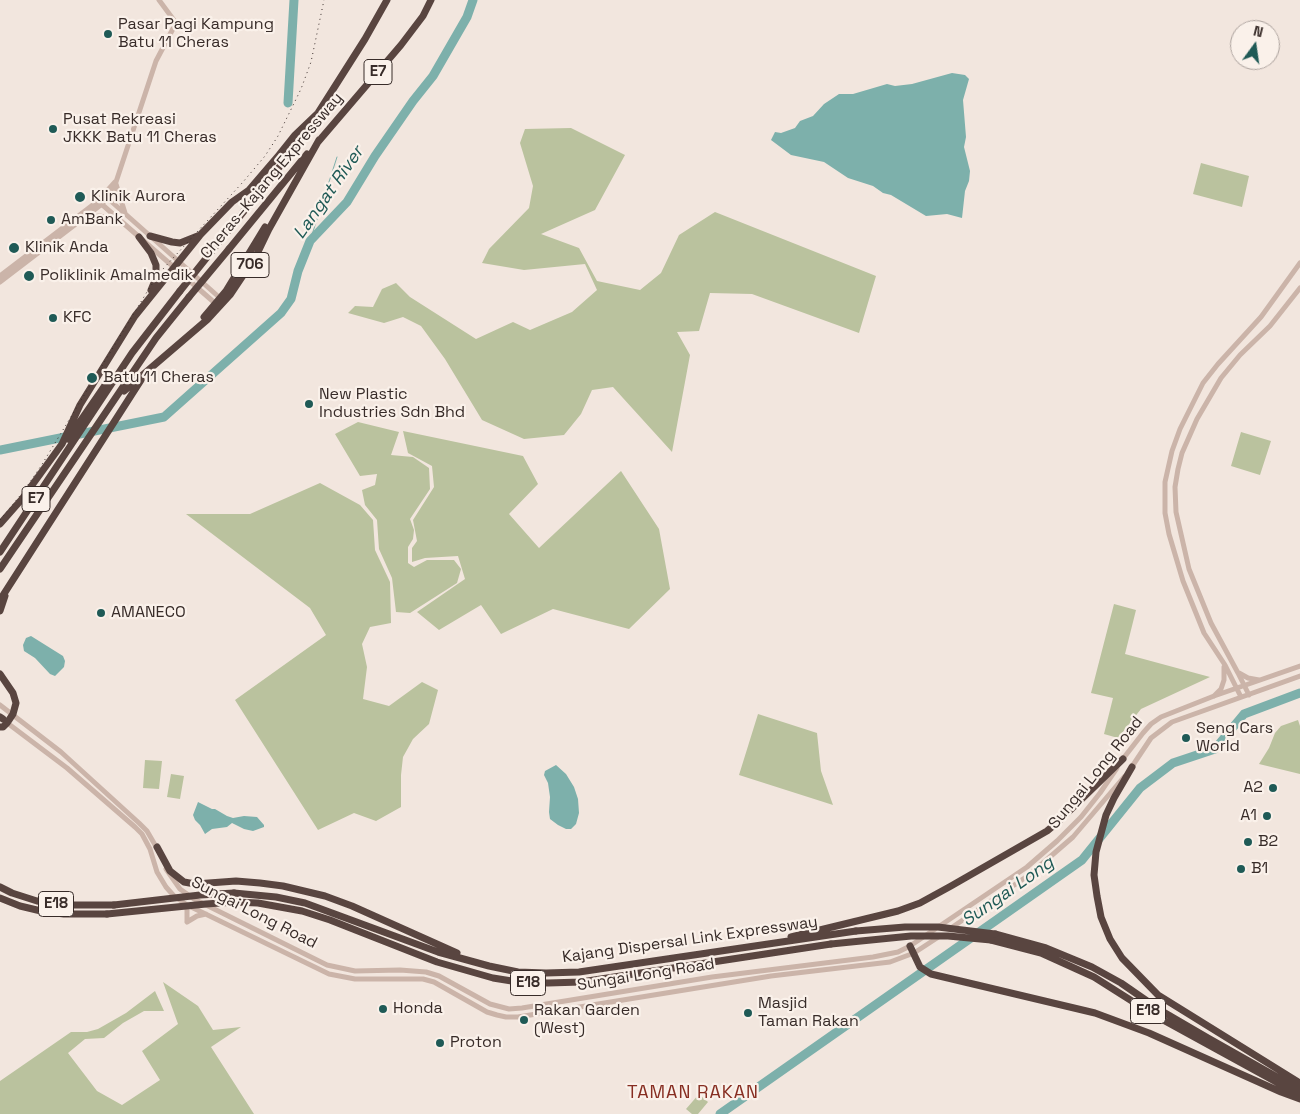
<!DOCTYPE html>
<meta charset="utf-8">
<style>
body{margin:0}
#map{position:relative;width:1300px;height:1114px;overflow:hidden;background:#f2e6de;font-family:"Space Grotesk",sans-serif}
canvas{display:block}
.north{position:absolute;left:1230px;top:20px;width:50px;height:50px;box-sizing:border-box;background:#faf1ea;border:1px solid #aca29d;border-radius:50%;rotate:14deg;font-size:14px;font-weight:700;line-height:20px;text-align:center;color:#382c29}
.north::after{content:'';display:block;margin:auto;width:18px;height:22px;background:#1f5a56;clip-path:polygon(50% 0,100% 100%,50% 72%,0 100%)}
</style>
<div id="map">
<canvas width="1300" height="1114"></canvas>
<div class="north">N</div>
</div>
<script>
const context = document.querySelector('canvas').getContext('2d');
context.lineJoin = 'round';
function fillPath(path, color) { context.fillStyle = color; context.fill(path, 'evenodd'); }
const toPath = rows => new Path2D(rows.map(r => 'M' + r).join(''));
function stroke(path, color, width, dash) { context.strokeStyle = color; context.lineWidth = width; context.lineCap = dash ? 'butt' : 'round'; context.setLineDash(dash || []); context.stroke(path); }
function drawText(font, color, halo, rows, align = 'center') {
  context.font = font + ' "Space Grotesk",sans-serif'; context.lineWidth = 4.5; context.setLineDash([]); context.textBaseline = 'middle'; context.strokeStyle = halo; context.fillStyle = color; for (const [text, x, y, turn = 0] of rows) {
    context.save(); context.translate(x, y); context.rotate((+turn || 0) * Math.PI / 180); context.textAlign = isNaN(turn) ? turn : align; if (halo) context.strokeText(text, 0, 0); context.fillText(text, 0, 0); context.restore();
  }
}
const green = toPath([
 [571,128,625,155,595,210,541,234,579,248,597,281,640,290,661,273,679,235,715,212,876,276,859,333,752,294,710,293,699,331,677,332,690,355,672,452,613,387,592,390,581,414,564,435,524,439,482,420,445,359,421,326,403,317,384,323,348,313,355,306,373,307,382,289,396,283,410,297,476,339,513,322,530,330,572,312,597,290,585,264,524,270,482,263,489,249,529,208,533,186,520,143,525,129],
 [1201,163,1249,176,1242,207,1193,194],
 [358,422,399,432,391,455,413,457,429,468,430,489,410,519,414,530,413,539,408,547,408,563,414,567,427,560,454,560,461,569,457,583,410,613,396,612,392,578,379,549,377,520,365,505,362,490,375,485,377,474,360,476,335,434],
 [403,431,523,456,538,484,509,514,539,548,621,471,659,529,670,589,629,629,553,609,501,634,481,605,439,630,417,612,465,579,458,556,425,558,412,562,412,548,417,541,413,520,434,487,432,466,408,453],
 [1241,432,1271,441,1260,475,1231,466],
 [320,483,360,505,373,520,375,550,390,582,391,623,370,627,362,644,367,667,363,699,389,706,422,682,438,690,429,724,413,739,403,757,401,775,401,807,376,821,354,813,318,830,235,700,326,635,310,608,186,514,250,514],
 [1114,604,1136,610,1125,654,1210,677,1141,709,1118,738,1104,734,1113,698,1091,693],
 [758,714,817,733,821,771,833,805,739,775],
 [1298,720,1300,726,1300,774,1259,764,1269,748,1275,733,1281,726],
 [145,760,162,761,159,789,143,788],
 [171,774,184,776,180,799,167,797],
 [163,982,198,1006,213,1030,241,1027,211,1047,254,1114,0,1114,0,1081,71,1032,87,1032,98,1029,126,1013,155,991,164,1011,144,1011,123,1023,104,1038,85,1039,68,1053,97,1091,122,1105,160,1080,142,1051,178,1024],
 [699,1094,708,1102,698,1114,692,1114,686,1109]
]);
const water = toPath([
 [952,73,965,75,969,79,963,100,966,137,964,147,970,171,969,181,965,191,962,218,947,214,926,216,891,195,883,193,873,186,848,178,824,162,791,155,771,140,775,132,781,133,795,128,800,121,813,116,824,104,839,94,853,94,887,84,895,86,912,84],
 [31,636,63,656,65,661,64,667,55,676,50,674,35,658,24,651,23,645,26,638],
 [556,765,566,774,574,787,578,799,579,813,576,824,571,829,566,829,558,825,550,819,549,812,550,797,548,783,544,775,545,771],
 [198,802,212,809,215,809,227,816,233,818,244,816,257,817,264,825,264,827,253,831,244,829,232,823,227,827,212,829,205,834,200,825,195,820,193,815]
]);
const stream = toPath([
 [310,241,337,157]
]);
const river = toPath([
 [288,103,294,0],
 [0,450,164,417,281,313,291,299,298,271,310,241,347,202,375,156,413,101,433,76,467,17,473,0],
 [720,1114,1082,860,1140,788,1173,763,1215,749,1244,714,1300,693]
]);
const tertiary = toPath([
 [116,184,125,213],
 [104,195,220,298],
 [98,201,216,304],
 [87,217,100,216,122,222],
 [0,276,98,201,115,182],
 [0,282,102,204,113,191,156,61,176,23,159,0],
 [1239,673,1248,678,1259,680],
 [1249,695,1238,673,1211,623,1189,569,1176,512,1175,487,1178,469,1182,453,1197,419,1221,378,1240,355,1270,326,1300,288],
 [1214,696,1221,689,1224,680,1224,667],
 [1241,697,1225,665,1204,633,1183,581,1169,534,1165,513,1165,482,1172,451,1180,429,1203,383,1218,364,1261,317,1300,263],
 [0,705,61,752,139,823,147,831,158,850],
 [6,722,67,768,135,827,142,834,150,849,157,872,166,887,174,896,187,905,329,974,355,979,423,979,434,982,487,1012,497,1015,506,1017,518,1017,771,976,890,962,914,953,940,936],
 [1122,760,1143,733,1151,724,1161,717,1214,696,1300,666],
 [1131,768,1151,738,1172,722,1300,676],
 [166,869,180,889,194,899,327,965,355,971,400,970,426,972,439,976,490,1004,509,1009,522,1008,712,977,873,957,898,952,910,946,1027,867,1057,841,1081,817,1100,793,1117,768],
 [187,905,187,921],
 [187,922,197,916,206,914],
 [951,928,1029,875,1073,837,1124,777]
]);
const motorway = toPath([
 [318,142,401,45,423,16,431,0],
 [150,236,172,242,180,243,200,235],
 [139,237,151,253,156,265,156,278,151,290],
 [220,241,289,155,318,113,365,39,387,0],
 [229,249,307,154],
 [204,317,226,291,265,227],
 [124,391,208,319,230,295,256,256,269,229,319,140],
 [68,439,110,378],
 [0,524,22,499,62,444,80,405,135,316,201,234,232,202,249,190,279,155,295,135,318,113],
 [0,552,132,353,180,291],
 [0,569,156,338,189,297],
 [0,600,141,380],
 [0,611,5,596],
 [0,717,3,719],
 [1132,767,1114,798,1106,815,1096,852,1094,875,1097,896,1101,917,1110,939,1122,958,1158,995,1300,1083],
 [157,847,170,871,184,882,195,884,236,881,260,883,283,886,325,896,352,906,457,953],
 [0,887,12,893,37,901,64,905,114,905],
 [234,893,276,897,305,903,438,952,489,966,518,972,546,973,579,972,856,931],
 [0,898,20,906,41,911,64,914,107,914],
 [235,902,258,903,302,911,330,920,437,962,493,978,518,982,548,983,581,982,831,944],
 [995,934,1046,948,1092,967,1121,983,1160,1010,1208,1038,1300,1090],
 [791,937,898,911,920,903,951,886,1047,831,1059,821,1123,759],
 [991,940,1041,953,1094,977,1154,1015,1298,1094],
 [910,946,920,967,931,974,1095,1013,1149,1033,1281,1092,1300,1099]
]);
const rail = toPath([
 [0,520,23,492,41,466,150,287,163,269,243,182,265,156,278,136,301,89,311,62,324,0]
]);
const motorwayBridge = toPath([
 [180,291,220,241],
 [189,297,229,249],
 [0,674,13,693,16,703,13,714,7,723,3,727,0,727],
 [114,905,200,895,234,893],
 [107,914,206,904,235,902],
 [856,931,905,927,938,927,995,934],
 [831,944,911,936,948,936,991,940]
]);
const markers = [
 [108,34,5,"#1f5a56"],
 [53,129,5,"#1f5a56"],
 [80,197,6,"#1f5a56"],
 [51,220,5,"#1f5a56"],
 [14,248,6,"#1f5a56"],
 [29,276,6,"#1f5a56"],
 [53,318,5,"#1f5a56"],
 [92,378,6,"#1f5a56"],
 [309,404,5,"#1f5a56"],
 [101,613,5,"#1f5a56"],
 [1186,738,5,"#1f5a56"],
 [1273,788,5,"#1f5a56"],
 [1267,816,5,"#1f5a56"],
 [1248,842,5,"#1f5a56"],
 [1241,869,5,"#1f5a56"],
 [383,1009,5,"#1f5a56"],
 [748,1013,5,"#1f5a56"],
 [524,1020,5,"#1f5a56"],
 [440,1043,5,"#1f5a56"]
];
const shields = [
 [378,72,28],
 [250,265,38],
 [36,499,28],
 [56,904,35],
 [528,983,35],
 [1148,1011,35]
];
const shieldNames = [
 ["E7",378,72],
 ["706",250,265],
 ["E7",36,499],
 ["E18",56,904],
 ["E18",528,983],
 ["E18",1148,1011]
];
const poiNames = [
 ["Pasar Pagi Kampung",118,25],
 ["Batu 11 Cheras",118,43],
 ["Pusat Rekreasi",63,120],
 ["JKKK Batu 11 Cheras",63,138],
 ["Klinik Aurora",91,197],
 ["AmBank",61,220],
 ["Klinik Anda",25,248],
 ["Poliklinik Amalmedik",40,276],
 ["KFC",63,318],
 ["Batu 11 Cheras",103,378],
 ["New Plastic",319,395],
 ["Industries Sdn Bhd",319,413],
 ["AMANECO",111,613],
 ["Seng Cars",1196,729],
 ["World",1196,747],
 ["A2",1263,788,"right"],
 ["A1",1257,816,"right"],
 ["B2",1258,842],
 ["B1",1251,869],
 ["Masjid",758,1004],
 ["Taman Rakan",758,1022],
 ["Honda",393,1009],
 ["Rakan Garden",534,1011],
 ["(West)",534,1029],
 ["Proton",450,1043]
];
const streetNames = [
 ["Cheras–Kajang Expressway",272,176,-50],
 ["Sungai Long Road",1096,773,-51],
 ["Sungai Long Road",254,913,27],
 ["Kajang Dispersal Link Expressway",690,940,-8],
 ["Sungai Long Road",646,975,-9]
];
const waterNames = [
 ["Langat River",329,193,-55],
 ["Sungai Long",1008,892,-35]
];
const neighbourhoodNames = [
 ["TAMAN RAKAN",693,1093]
];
fillPath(green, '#bac29e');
fillPath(water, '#7db0ab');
stroke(stream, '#7db0ab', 1);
stroke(river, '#7db0ab', 9);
stroke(tertiary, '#cbb4a9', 5);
stroke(motorway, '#594540', 7);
stroke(rail, '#382c29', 1, [1, 4]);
stroke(motorwayBridge, '#594540', 7);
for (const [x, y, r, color] of markers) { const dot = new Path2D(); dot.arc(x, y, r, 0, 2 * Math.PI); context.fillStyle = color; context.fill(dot); stroke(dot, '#faf1ea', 2); }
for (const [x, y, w] of shields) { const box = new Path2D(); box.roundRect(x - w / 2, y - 12.5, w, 25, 4); context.fillStyle = '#faf1ea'; context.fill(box); stroke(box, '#382c29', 1); }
drawText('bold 15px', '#382c29', null, shieldNames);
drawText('16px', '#382c29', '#faf1ea', poiNames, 'left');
drawText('16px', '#382c29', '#faf1ea', streetNames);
drawText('italic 18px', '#1f5a56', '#faf1ea', waterNames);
context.letterSpacing = '1px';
drawText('18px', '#872e22', '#faf1ea', neighbourhoodNames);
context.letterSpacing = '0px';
</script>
